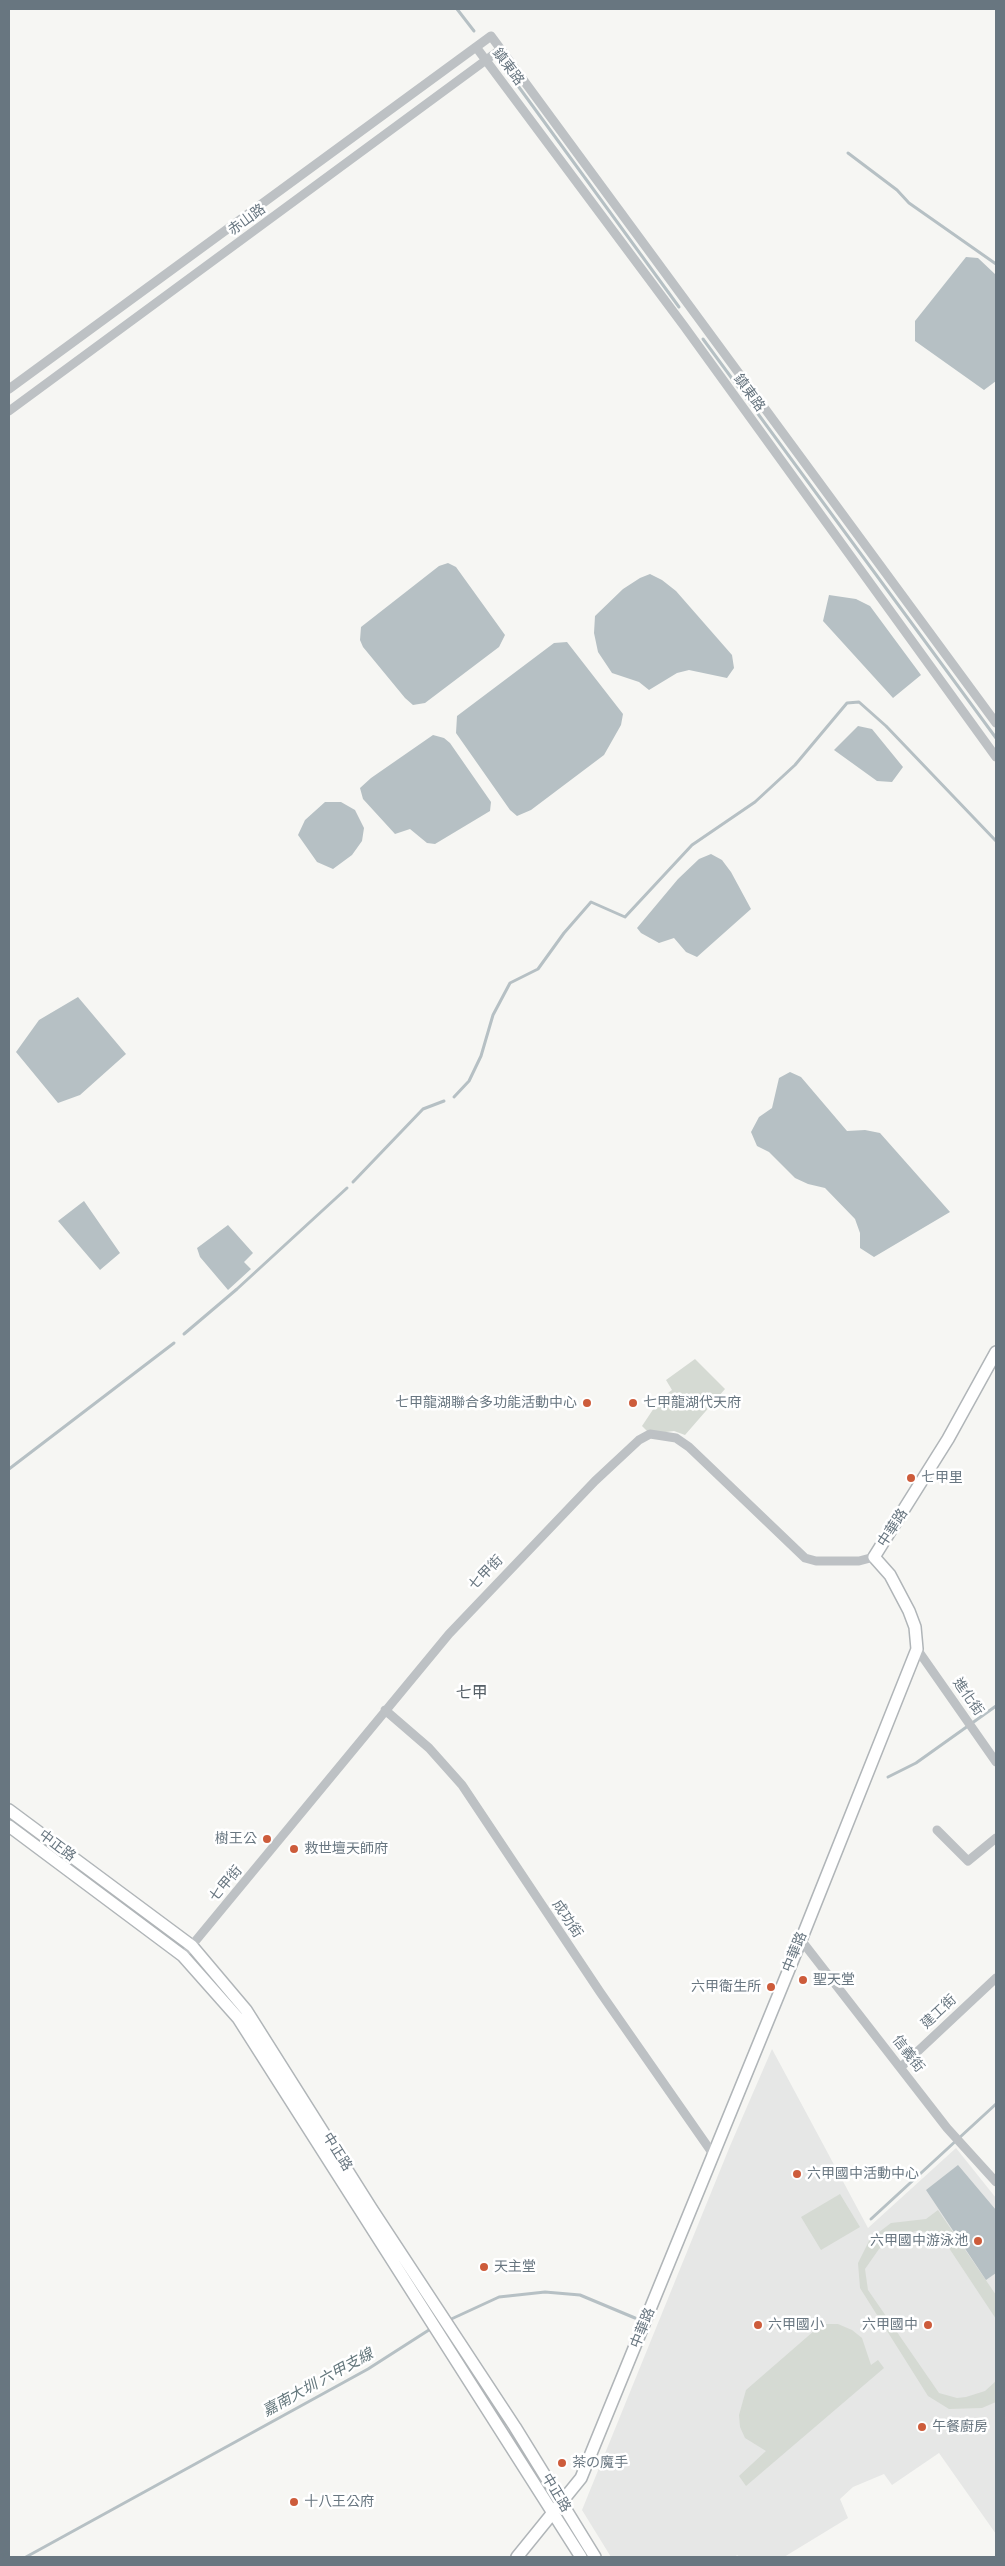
<!DOCTYPE html>
<meta charset="utf-8">
<style>
body{margin:0}
#map{position:relative;width:1005px;height:2566px;overflow:hidden;background:#f6f6f3;font-family:"Fira Sans Condensed",sans-serif}
canvas{display:block}
.frame{position:absolute;inset:0;border:10px solid #687680;pointer-events:none}
</style>
<div id="map">
<canvas width="1005" height="2566"></canvas>
<div class="frame"></div>
</div>
<script>
const context = document.querySelector('canvas').getContext('2d');
context.lineJoin = 'round';
function fillPath(path, color) { context.fillStyle = color; context.fill(path, 'evenodd'); }
const toPath = rows => new Path2D(rows.map(r => 'M' + r).join(''));
function stroke(path, color, width, dash) { context.strokeStyle = color; context.lineWidth = width; context.lineCap = dash ? 'butt' : 'round'; context.setLineDash(dash || []); context.stroke(path); }
function drawText(font, color, halo, rows, align = 'center') {
  context.font = font + ' "Fira Sans Condensed","Noto Sans TC","Noto Sans JP",sans-serif'; context.lineWidth = 5; context.setLineDash([]); context.textBaseline = 'middle'; context.strokeStyle = halo; context.fillStyle = color; for (const [text, x, y, turn = 0] of rows) {
    context.save(); context.translate(x, y); context.rotate((+turn || 0) * Math.PI / 180); context.textAlign = isNaN(turn) ? turn : align; if (halo) context.strokeText(text, 0, 0); context.fillText(text, 0, 0); context.restore();
  }
}
const built = toPath([
 [772,2049,868,2228,956,2148,996,2198,996,2534,939,2453,892,2485,884,2474,853,2487,840,2499,848,2518,784,2557,740,2557,737,2555,735,2557,611,2557,582,2510,730,2146]
]);
const green = toPath([
 [695,1359,725,1389,685,1435,674,1431,650,1434,642,1426,660,1399,672,1390,666,1380],
 [840,2194,860,2227,821,2250,801,2217],
 [938,2210,996,2295,996,2319,943,2239,927,2232,916,2231,892,2238,879,2249,865,2269,868,2290,939,2393,957,2398,966,2397,985,2391,996,2381,996,2402,982,2408,949,2409,928,2396,860,2288,858,2263,870,2239,891,2223,926,2219],
 [822,2324,838,2324,852,2330,862,2338,871,2365,878,2360,884,2368,746,2486,739,2476,766,2451,745,2438,740,2427,739,2415,746,2390]
]);
const water = toPath([
 [966,257,978,258,996,275,996,381,984,390,915,341,915,321],
 [448,563,456,567,505,635,499,647,425,703,413,705,405,698,363,647,360,640,361,627,439,566],
 [650,574,662,580,676,591,732,655,734,668,727,678,689,670,677,673,649,690,639,682,612,673,598,652,594,633,595,616,623,589,640,578],
 [829,595,856,599,870,606,921,675,893,698,823,621],
 [567,642,623,714,621,725,604,755,531,810,517,816,510,810,456,733,457,716,554,643],
 [858,726,872,729,903,767,892,782,877,781,834,750],
 [433,735,444,738,450,743,491,802,490,811,435,844,427,843,410,829,395,834,363,799,360,788,371,778],
 [325,802,341,802,355,810,364,828,362,841,352,855,333,869,317,862,298,835,305,820],
 [711,854,722,860,731,872,751,909,697,957,686,952,674,938,659,943,641,933,637,928,678,879,699,859],
 [78,997,126,1054,80,1095,58,1103,16,1052,39,1020],
 [790,1072,801,1077,847,1131,865,1130,880,1133,950,1212,874,1257,860,1248,860,1233,855,1219,825,1188,808,1184,795,1178,769,1152,757,1146,751,1132,759,1117,772,1108,779,1078],
 [84,1201,120,1253,100,1270,58,1221],
 [228,1225,253,1253,244,1262,251,1269,228,1290,200,1257,197,1248],
 [958,2165,996,2210,996,2273,986,2280,926,2190]
]);
const stream = toPath([
 [457,9,474,31],
 [513,79,679,307],
 [848,153,897,190,909,203,996,264],
 [703,339,996,738],
 [454,1097,469,1081,481,1056,493,1015,510,983,538,969,564,933,591,902,625,917,692,845,755,802,795,765,847,703,859,702,886,726,996,841],
 [353,1182,423,1109,444,1101],
 [184,1334,237,1289,347,1188],
 [9,1469,174,1343],
 [888,1777,916,1763,996,1706],
 [871,2219,996,2104],
 [447,2321,499,2297,545,2292,580,2295,635,2318],
 [26,2557,368,2369,432,2328]
]);
const street = toPath([
 [476,47,684,326,996,757],
 [9,389,491,36,996,723],
 [9,411,501,49],
 [917,1649,996,1762],
 [385,1710,429,1748,462,1785,600,1992,713,2154],
 [937,1830,968,1861,996,1838],
 [801,1940,947,2128,996,2182],
 [188,1950,449,1634,595,1481,639,1440,650,1434,676,1438,689,1447,805,1558,816,1561,859,1561,874,1557],
 [901,2067,996,1978]
]);
const secondary = toPath([
 [9,1810,192,1946,246,2010,371,2208,515,2427,595,2557],
 [9,1826,183,1956,238,2018,581,2557],
 [517,2557,581,2478,801,1940,917,1649,915,1627,909,1611,890,1575,874,1557,948,1439,996,1352]
]);
const markers = [
 [587,1403,5,"#cd5c3b"],
 [633,1403,5,"#cd5c3b"],
 [911,1478,5,"#cd5c3b"],
 [267,1839,5,"#cd5c3b"],
 [294,1849,5,"#cd5c3b"],
 [803,1980,5,"#cd5c3b"],
 [771,1987,5,"#cd5c3b"],
 [797,2174,5,"#cd5c3b"],
 [978,2241,5,"#cd5c3b"],
 [484,2267,5,"#cd5c3b"],
 [758,2325,5,"#cd5c3b"],
 [928,2325,5,"#cd5c3b"],
 [922,2427,5,"#cd5c3b"],
 [562,2463,5,"#cd5c3b"],
 [294,2502,5,"#cd5c3b"]
];
const streetNames = [
 ["鎮東路",508,67,53],
 ["赤山路",247,220,-36],
 ["鎮東路",749,393,54],
 ["中華路",893,1528,-57],
 ["七甲街",486,1573,-46],
 ["進化街",968,1697,55],
 ["中正路",57,1846,37],
 ["七甲街",226,1884,-50],
 ["成功街",567,1919,56],
 ["中華路",795,1952,-68],
 ["建工街",939,2012,-43],
 ["信義街",908,2054,52],
 ["中正路",337,2152,58],
 ["中華路",643,2328,-68],
 ["中正路",556,2493,59]
];
const poiNames = [
 ["七甲龍湖聯合多功能活動中心",577,1403,"right"],
 ["七甲龍湖代天府",643,1403],
 ["七甲里",921,1478],
 ["樹王公",257,1839,"right"],
 ["救世壇天師府",304,1849],
 ["聖天堂",813,1980],
 ["六甲衛生所",761,1987,"right"],
 ["六甲國中活動中心",807,2174],
 ["六甲國中游泳池",968,2241,"right"],
 ["天主堂",494,2267],
 ["六甲國小",768,2325],
 ["六甲國中",918,2325,"right"],
 ["午餐廚房",932,2427],
 ["茶の魔手",572,2463],
 ["十八王公府",304,2502]
];
const waterNames = [
 ["嘉南大圳 六甲支線",318,2383,-29]
];
const quarterNames = [
 ["七甲",472,1694]
];
fillPath(built, '#e6e7e6');
fillPath(green, '#d5dad3');
fillPath(water, '#b6c0c4');
stroke(stream, '#b6c0c4', 3);
stroke(secondary, '#b0b5b8', 14);
stroke(street, '#bdc1c4', 9);
stroke(secondary, '#fff', 11);
for (const [x, y, r, color] of markers) { const dot = new Path2D(); dot.arc(x, y, r, 0, 2 * Math.PI); context.fillStyle = color; context.fill(dot); stroke(dot, '#fff', 2); }
drawText('14px', '#687680', '#fff', streetNames);
drawText('14px', '#687680', '#fff', poiNames, 'left');
drawText('italic 15px', '#64777c', '#fff', waterNames);
drawText('16px', '#555f66', '#fff', quarterNames);
</script>
